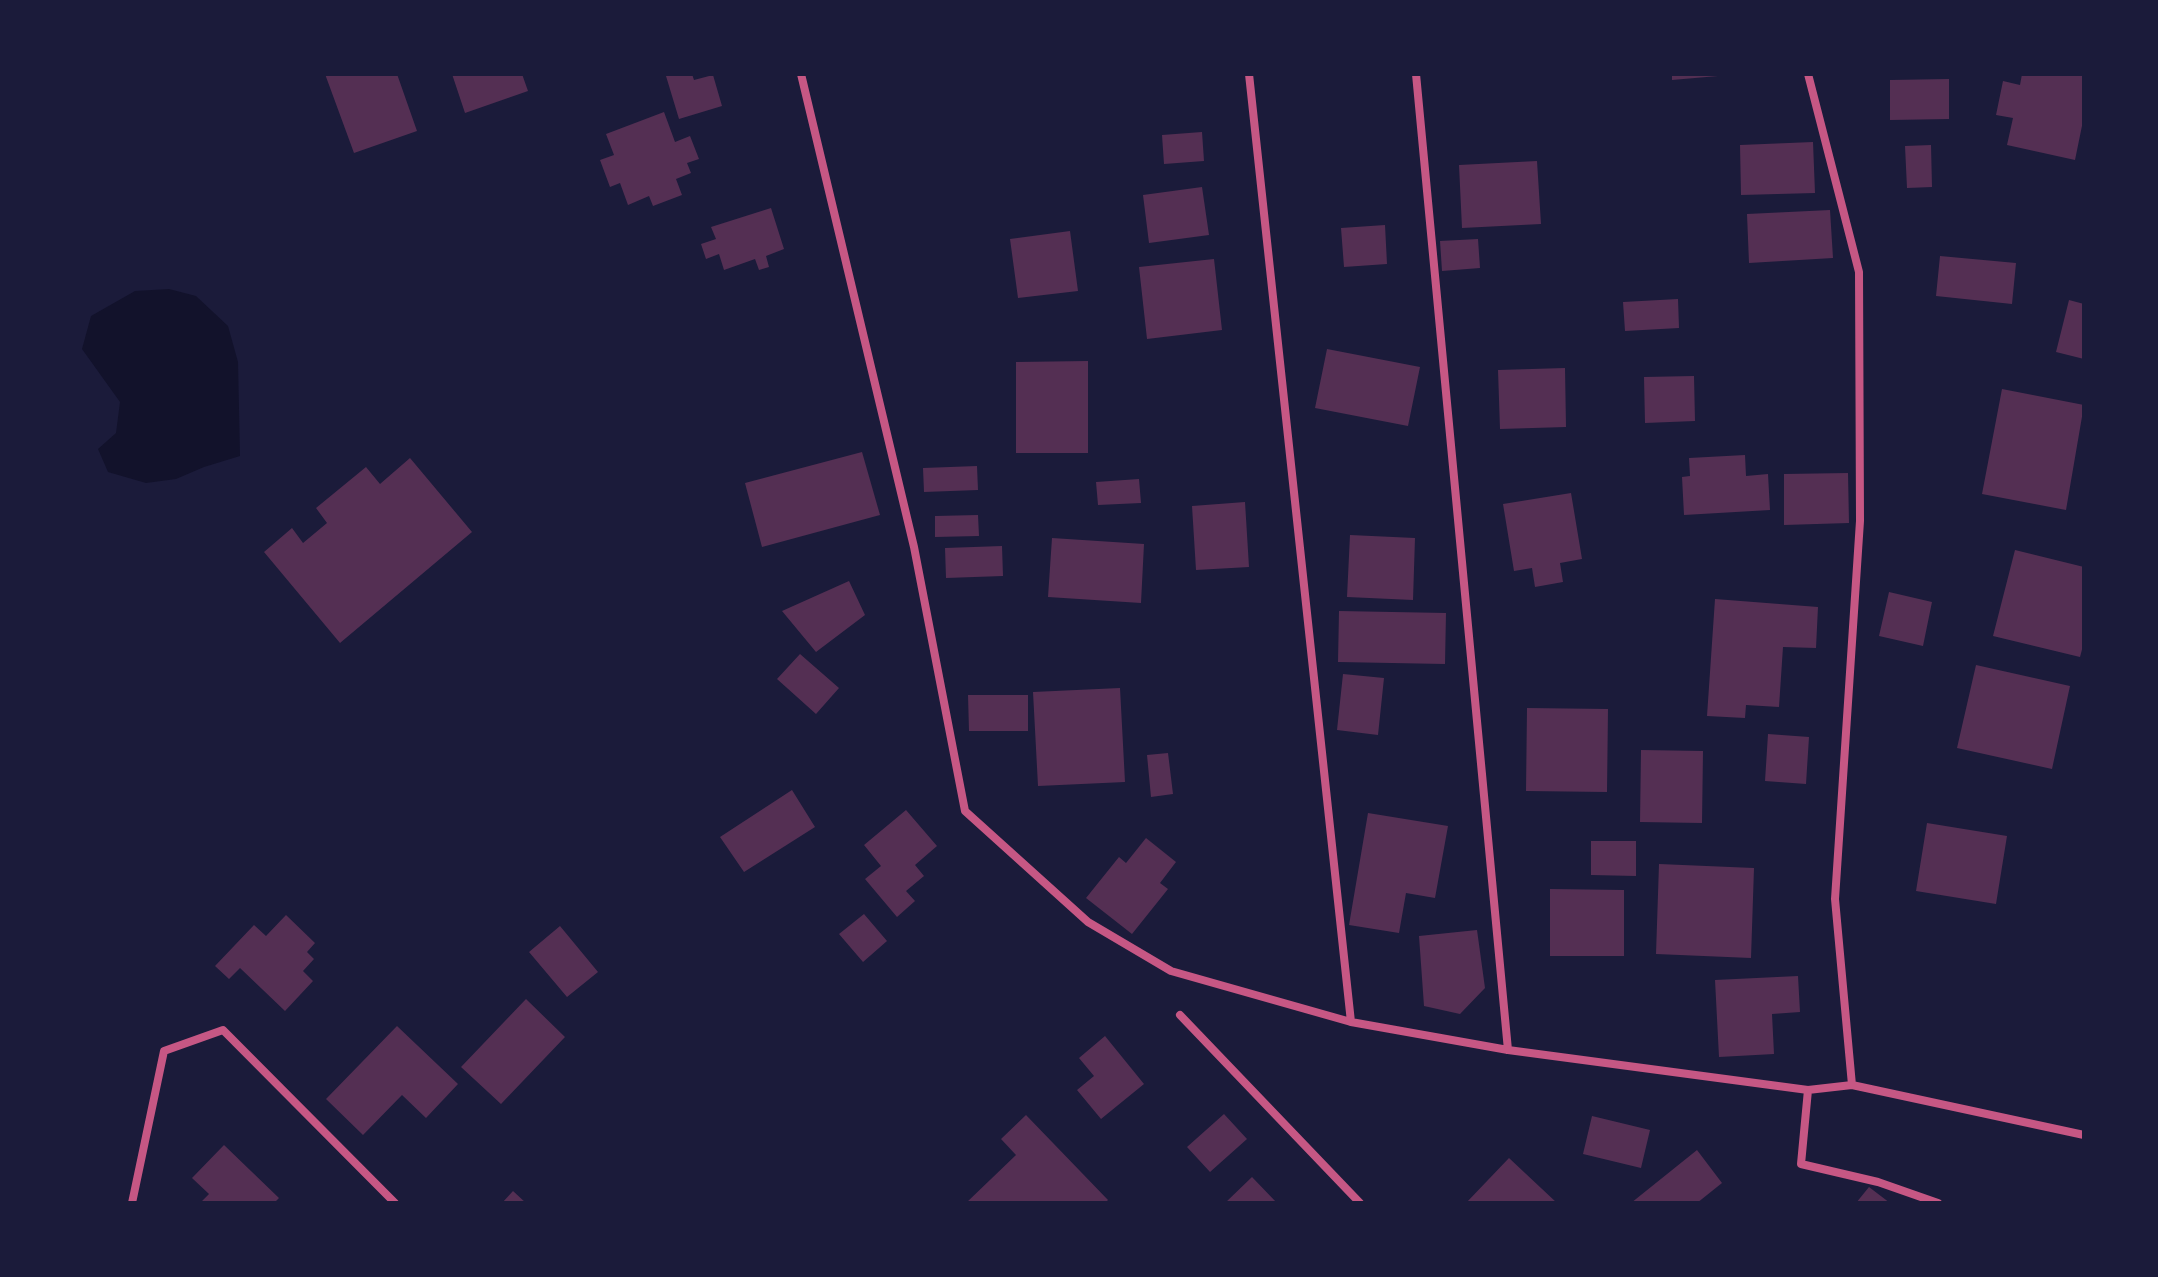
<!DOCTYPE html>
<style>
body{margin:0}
#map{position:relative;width:2158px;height:1277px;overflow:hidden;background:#1b1b3a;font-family:"Roboto Condensed",sans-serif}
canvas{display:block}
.frame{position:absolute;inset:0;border:76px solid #1b1b3a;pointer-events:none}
</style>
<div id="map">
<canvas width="2158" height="1277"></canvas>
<div class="frame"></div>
</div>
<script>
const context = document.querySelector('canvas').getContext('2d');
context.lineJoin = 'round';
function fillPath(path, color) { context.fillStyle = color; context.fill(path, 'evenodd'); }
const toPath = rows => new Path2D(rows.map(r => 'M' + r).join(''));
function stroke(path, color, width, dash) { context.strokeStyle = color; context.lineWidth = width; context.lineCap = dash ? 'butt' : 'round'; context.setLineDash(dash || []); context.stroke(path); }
const water = toPath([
 [169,289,196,296,228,326,238,362,240,456,204,467,176,479,146,483,108,472,98,449,116,433,120,402,82,349,91,316,135,291]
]);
const building = toPath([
 [325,74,397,74,417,131,354,153],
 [452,74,522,74,528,91,465,113],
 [673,74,692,74,694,80,713,75,722,106,679,119,666,76],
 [1672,74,1718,74,1718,76,1672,80],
 [2022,74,2084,74,2084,116,2075,160,2007,145,2013,118,1996,115,2003,81,2020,85],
 [1949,79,1949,119,1890,120,1890,80],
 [664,112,675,142,690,136,699,159,687,163,691,173,676,179,682,195,653,206,649,196,628,205,620,183,610,187,600,160,614,155,606,134],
 [1202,132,1204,161,1164,164,1162,135],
 [1813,142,1815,193,1741,195,1740,145],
 [1931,145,1932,187,1907,188,1905,146],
 [1537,161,1541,224,1462,228,1459,165],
 [1202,187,1209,235,1149,243,1143,195],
 [771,208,784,249,766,256,769,267,759,270,755,259,724,270,719,254,706,259,701,244,716,239,711,227],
 [1830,210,1833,258,1749,263,1747,214],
 [1385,225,1387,264,1344,267,1341,228],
 [1070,231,1078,291,1018,298,1010,239],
 [1478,239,1480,268,1442,271,1440,241],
 [1940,256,2016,263,2012,304,1936,296],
 [1214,259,1222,330,1147,339,1139,267],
 [1678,299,1679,328,1625,331,1623,302],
 [2069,300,2084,304,2084,359,2056,352],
 [1327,349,1420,367,1408,426,1315,408],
 [1088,361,1088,453,1016,453,1016,362],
 [1565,368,1566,427,1500,429,1498,370],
 [1694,376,1695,421,1645,423,1644,377],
 [2002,389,2084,405,2066,510,1982,494],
 [862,452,880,515,762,547,745,483],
 [1745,455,1746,476,1768,474,1770,510,1684,515,1682,477,1690,476,1689,458],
 [410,458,472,532,340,643,264,552,292,528,303,543,327,523,316,508,366,467,380,484],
 [977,466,978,490,924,492,923,468],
 [1848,473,1849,523,1784,525,1784,474],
 [1139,479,1141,503,1098,505,1096,482],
 [1571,493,1582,559,1560,563,1563,582,1535,587,1532,568,1514,571,1503,504],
 [1245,502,1249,567,1196,570,1192,506],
 [978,515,979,536,935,537,935,516],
 [1350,535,1415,538,1413,600,1347,597],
 [1052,538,1144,544,1141,603,1048,597],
 [1002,546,1003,576,946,578,945,548],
 [2015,550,2084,567,2084,642,2080,657,1993,636],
 [849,581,865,615,816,652,782,611],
 [1889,592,1932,602,1923,646,1879,636],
 [1715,599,1818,607,1816,648,1783,647,1779,707,1746,705,1745,718,1707,716],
 [1339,611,1446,613,1445,664,1338,662],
 [800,654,839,688,816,714,777,679],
 [1976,665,2070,686,2052,769,1957,748],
 [1343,674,1384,678,1378,735,1337,730],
 [1120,688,1125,782,1038,786,1033,692],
 [968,695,1028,695,1028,731,969,731],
 [1527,708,1608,709,1607,792,1526,791],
 [1768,734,1809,737,1806,784,1765,781],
 [1641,750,1703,751,1702,823,1640,822],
 [1168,753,1173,794,1151,797,1147,755],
 [792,790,815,827,744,872,720,837],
 [906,810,937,846,915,865,924,876,906,891,915,901,897,917,865,879,881,866,864,845],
 [1368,813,1448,826,1435,898,1406,893,1399,933,1349,925],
 [1927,823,2007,836,1996,904,1916,891],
 [1146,838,1176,862,1160,883,1168,889,1132,934,1086,898,1119,857,1126,863],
 [1591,841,1636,841,1636,876,1591,875],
 [1659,864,1754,868,1751,958,1656,954],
 [1550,889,1624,890,1624,956,1550,956],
 [864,914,887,941,863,962,839,934],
 [286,915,315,943,307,952,314,959,303,971,313,981,285,1011,240,968,229,979,215,966,254,925,266,936],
 [560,926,598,972,567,997,529,952],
 [1477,930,1485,988,1460,1014,1424,1006,1419,936],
 [1798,976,1800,1012,1772,1014,1774,1054,1719,1057,1715,980],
 [526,999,565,1037,501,1104,461,1067],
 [397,1026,458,1084,426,1118,402,1095,363,1135,326,1099],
 [1105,1036,1144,1084,1101,1119,1077,1090,1094,1076,1079,1058],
 [1224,1114,1247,1139,1210,1172,1187,1147],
 [1026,1115,1108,1200,1105,1203,966,1203,1016,1155,1001,1139],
 [1592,1116,1650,1130,1641,1168,1583,1154],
 [224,1145,279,1198,274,1203,200,1203,209,1194,192,1178],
 [1697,1150,1722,1183,1697,1203,1631,1203],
 [1509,1158,1557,1203,1466,1203],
 [1252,1177,1277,1203,1225,1203],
 [1869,1187,1890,1203,1856,1203],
 [513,1191,526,1203,502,1203]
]);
const minor = toPath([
 [801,74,914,547,965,811,1088,922,1171,971,1351,1022,1508,1050,1808,1090,1852,1085,2084,1135],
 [1249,74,1351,1022],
 [1416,74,1508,1050],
 [1808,74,1859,272,1860,521,1835,899,1852,1085],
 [1180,1015,1360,1203],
 [1808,1090,1801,1164,1878,1182,1938,1203],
 [132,1203,164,1051,223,1030,395,1203]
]);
fillPath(water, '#12122b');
fillPath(building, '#542f53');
stroke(minor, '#c65784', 8);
</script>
